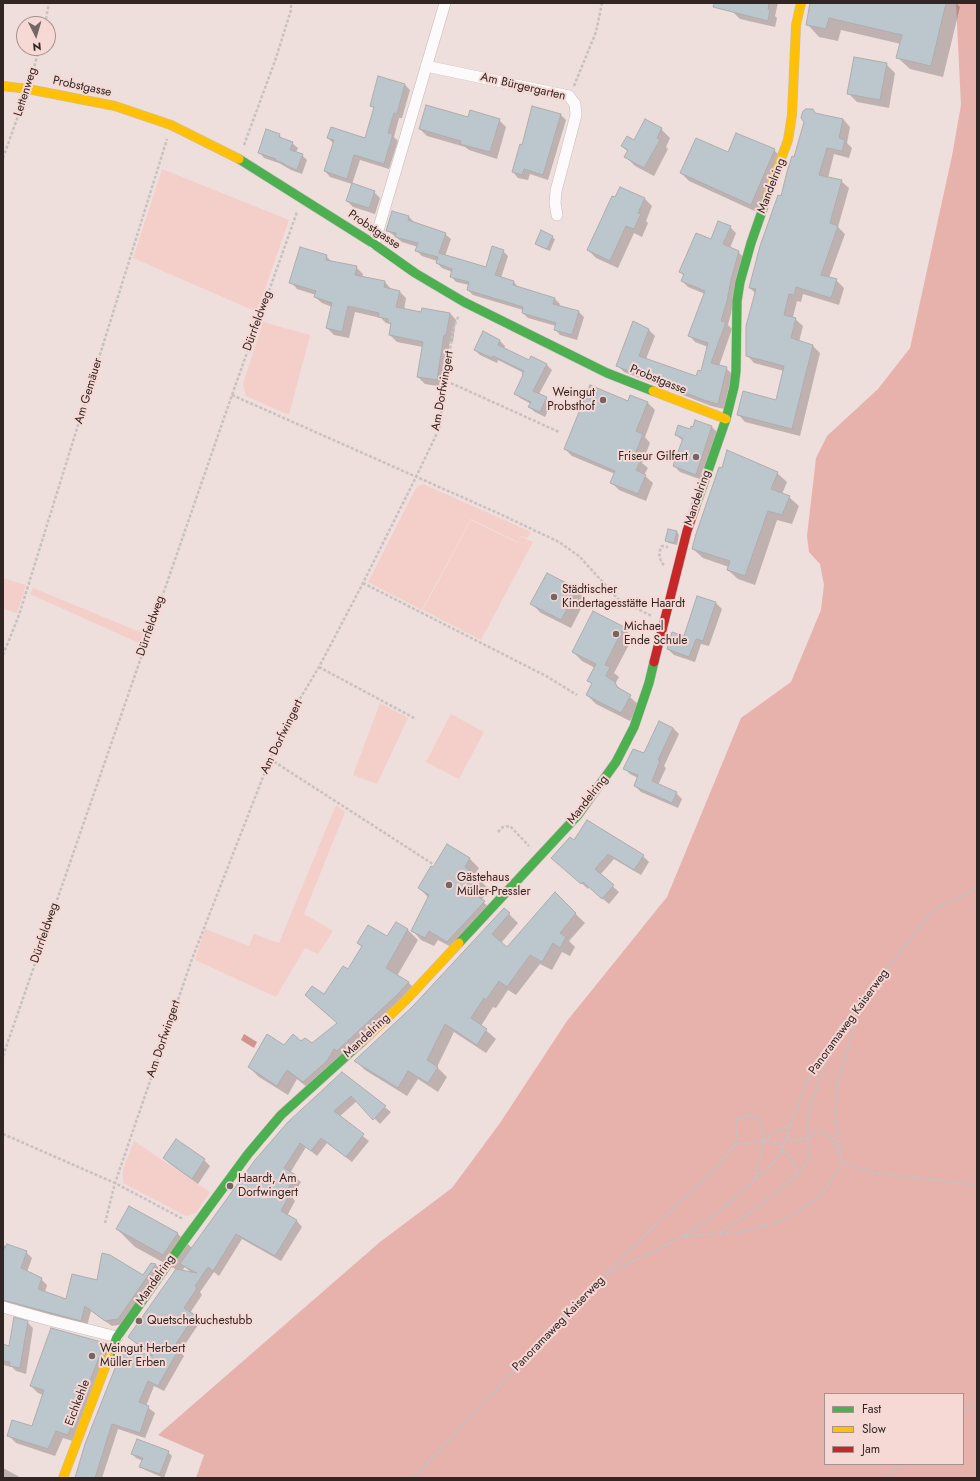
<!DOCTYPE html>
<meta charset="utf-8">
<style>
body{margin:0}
#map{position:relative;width:980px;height:1481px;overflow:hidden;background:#eededc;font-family:Jost,sans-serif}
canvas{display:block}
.frame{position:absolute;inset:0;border:4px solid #312624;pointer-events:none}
.legend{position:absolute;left:824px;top:1393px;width:140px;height:72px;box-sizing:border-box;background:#f6d8d4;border:1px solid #a7918e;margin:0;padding:5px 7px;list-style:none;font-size:12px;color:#312624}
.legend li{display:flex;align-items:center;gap:8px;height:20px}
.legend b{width:20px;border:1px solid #a7918e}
.north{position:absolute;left:16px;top:16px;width:40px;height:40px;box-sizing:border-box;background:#f6d8d4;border:1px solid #a7918e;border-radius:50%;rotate:175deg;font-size:11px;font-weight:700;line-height:16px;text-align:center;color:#312624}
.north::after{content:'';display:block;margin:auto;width:14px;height:18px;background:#736664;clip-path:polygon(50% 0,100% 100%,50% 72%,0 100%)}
</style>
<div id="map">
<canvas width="980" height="1481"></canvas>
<div class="frame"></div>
<ul class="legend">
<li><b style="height:5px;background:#4caf50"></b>Fast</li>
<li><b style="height:5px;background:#ffc107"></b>Slow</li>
<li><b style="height:5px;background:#c62828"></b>Jam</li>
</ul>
<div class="north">N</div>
</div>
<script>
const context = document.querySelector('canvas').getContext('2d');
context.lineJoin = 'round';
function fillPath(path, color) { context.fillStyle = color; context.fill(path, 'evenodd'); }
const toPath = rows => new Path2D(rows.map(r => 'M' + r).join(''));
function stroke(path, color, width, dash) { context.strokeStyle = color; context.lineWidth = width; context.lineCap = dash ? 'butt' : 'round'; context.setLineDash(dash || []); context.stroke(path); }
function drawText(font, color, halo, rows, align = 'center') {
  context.font = font + ' Jost,sans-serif'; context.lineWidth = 4; context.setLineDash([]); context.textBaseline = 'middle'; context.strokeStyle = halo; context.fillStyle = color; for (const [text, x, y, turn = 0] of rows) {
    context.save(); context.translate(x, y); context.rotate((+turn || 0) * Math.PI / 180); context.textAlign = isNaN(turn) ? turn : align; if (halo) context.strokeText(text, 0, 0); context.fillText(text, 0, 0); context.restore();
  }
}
const green = toPath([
 [162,169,289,220,257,312,133,258],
 [263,322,310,335,289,415,246,396,243,384],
 [423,484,531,532,527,538,521,536,518,542,471,519,422,610,368,582,416,488],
 [471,520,518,543,521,537,533,542,481,640,423,610],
 [3,578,26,585,17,613,3,609],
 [33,588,145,634,141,644,30,594],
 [380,703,408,718,377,784,353,775],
 [451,714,484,732,459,779,426,762],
 [336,805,345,812,304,914,333,931,318,954,305,948,276,997,195,960,205,929,249,946,254,934,279,943],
 [134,1141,210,1192,196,1213,186,1216,123,1183,123,1169]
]);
const forest = toPath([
 [956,3,977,3,977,1478,196,1478,204,1455,158,1435,380,1242,452,1188,500,1123,567,1021,667,897,741,718,791,682,821,610,824,585,820,564,809,552,807,536,816,458,827,436,878,389,910,348,952,156,961,105],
 [825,1394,963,1394,963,1464,825,1464]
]);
const water = toPath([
 [244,1034,257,1042,254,1048,241,1040]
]);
const shadow = toPath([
 [735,3,778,3,775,16,777,18,775,27,740,19,733,12],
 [811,3,956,3,960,7,943,77,910,69,897,57,901,44,841,30,838,41,819,37,807,24],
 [886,64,895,73,889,108,857,102,848,93],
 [405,85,410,90,402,118,399,118,394,137,398,141,389,169,360,160,352,184,330,177,325,171,334,144,328,138,366,139,375,109,371,106],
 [560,114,566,120,548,180,530,174,528,180,518,178,513,172,522,146],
 [816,114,843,119,850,127,847,143,852,148,849,158,834,154,828,178,841,181,849,188,838,227,845,234,829,278,836,280,844,288,839,305,803,294,801,302,797,301,793,317,803,326,799,342,813,346,820,353,800,436,745,422,738,414,777,402,784,371,754,363,747,355,756,294,750,288,795,159],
 [468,118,499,120,506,127,497,159,469,150,465,147,427,136,420,129],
 [661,129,670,138,666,147,668,149,654,176,635,166,626,157,628,152,622,146],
 [279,135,284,140,292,143,298,148,296,153,302,155,307,160,302,174,291,170,279,163,264,158,259,152],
 [774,150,782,158,759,213,689,181,681,173,728,154],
 [374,192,380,198,375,214,353,207,347,201],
 [644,198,652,206,646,221,648,223,642,237,634,233,618,268,596,258,588,250],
 [409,217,414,222,445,234,451,239,445,256,486,268,503,251,508,256,501,278,514,282,519,288,555,299,560,304,559,306,579,312,584,317,577,340,560,335,555,329,556,326,528,318,523,313,523,310,473,295,468,290,469,285,456,282,451,276,452,272,442,268,437,263,437,261,422,256,416,250,418,247,402,242,387,230],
 [730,227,736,233,730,248,738,252,745,258,728,325,732,329,719,366,726,368,732,374,724,409,711,406,624,372,618,366,648,329,655,336,646,359,697,378,702,372,708,347,695,342,689,335,705,294,688,287,682,281,684,276,680,272,711,240],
 [552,237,555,239,550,251,538,246,536,243],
 [326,256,332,262,356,267,363,274,362,278,385,282,391,289,399,291,406,298,404,310,422,314,450,313,456,320,453,342,450,341,443,387,425,384,418,377,423,347,397,342,390,335,391,324,386,323,381,318,355,312,349,338,334,335,327,328,332,307,322,303,315,297,316,295,297,289,291,282],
 [483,333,500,341,505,346,504,349,530,361,547,365,552,370,539,394,546,398,551,403,545,417,535,412,529,407,531,404,520,398,515,393,524,375,524,373,498,360,497,363,480,355,475,350],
 [630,396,648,403,655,410,645,437,650,443,642,463,648,468,644,475,653,483,646,501,619,490,611,482,615,474,572,456,565,449,628,402],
 [712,427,717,432,702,480,680,472,674,466,683,441,676,435,691,430],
 [777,473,787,482,782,494,789,497,799,506,792,524,777,520,755,585,738,579,728,570,729,567,703,558,693,549],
 [677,532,679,535,677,545,669,543,666,541],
 [577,590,586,599,571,628,541,613,532,604],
 [698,597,716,603,722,609,709,646,701,644,695,662,674,655,668,649,684,637],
 [623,628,633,637,614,673,619,677,615,684,639,705,630,721,596,704,587,695,592,684,589,681,595,668,582,661,573,652],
 [673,728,679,734,664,766,666,768,658,785,676,793,682,799,678,808,641,792,635,786,638,778,630,774,624,768,644,755],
 [574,841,643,856,649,862,641,875,614,859,600,875,619,892,609,904,589,887,588,889,559,863],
 [470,859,479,868,474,875,490,890,481,900,493,911,457,950,438,940,434,946,421,940,412,930,428,897,419,888,433,868],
 [555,894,585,923,569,941,575,947,570,956,562,952,552,970,540,964,516,995,508,990,496,1008,493,1007,481,1026,496,1039,486,1053,454,1032,437,1067,447,1077,438,1092,418,1079,407,1096,365,1070,356,1061,509,914,518,923,501,943,507,948],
 [396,923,408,930,418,940,397,976,409,983,419,993,313,1092,297,1079,288,1095,259,1077,249,1067,284,1046,301,1042,312,1044,338,1023,324,995,348,971,362,947,359,943,388,937],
 [342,1074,391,1112,380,1124,357,1101,339,1117,369,1141,352,1162,327,1143,317,1156,306,1147,290,1173,301,1182,292,1197,295,1201,287,1216,297,1221,302,1227,281,1261,242,1239,219,1276,214,1272,200,1292,202,1295,190,1313,200,1322,180,1352,184,1356,164,1391,154,1386,146,1406,155,1413,145,1438,118,1429,102,1478,76,1478,154,1357,130,1337,177,1270,135,1247,117,1229,129,1208,178,1234,192,1248],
 [185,1267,187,1269,193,1273,182,1271],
 [177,1141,204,1160,210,1166,198,1184,170,1164,164,1158],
 [3,1245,26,1252,32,1258,27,1272,41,1279,47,1285,45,1292,66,1300,98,1282,143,1276,151,1264,156,1265,161,1271,124,1324,112,1326,91,1311,87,1326,3,1306],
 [27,1322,33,1328,26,1374,16,1371,12,1367,3,1365,3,1345,10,1347],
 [104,1344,112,1351,76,1442,63,1438,55,1456,16,1443,8,1435,32,1428,43,1395,38,1393,31,1386],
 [168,1452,172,1456,164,1478,145,1470,141,1466,143,1461,136,1458,132,1454],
 [3,1468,18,1476,20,1478,3,1478]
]);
const building = toPath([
 [714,3,769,3,768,9,770,10,768,21,713,7,714,3],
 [810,3,946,3,931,66,896,58,902,35,829,18,826,29,806,25,810,3],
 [854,57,887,63,880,100,847,94,854,57],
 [378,76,405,84,397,114,394,113,388,133,393,134,384,164,354,155,347,179,324,171,334,140,327,138,331,127,365,138,374,107,370,106,378,76],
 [426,105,468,117,470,110,500,119,490,152,460,144,461,141,419,129,426,105],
 [532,106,561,114,543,175,524,169,522,175,512,172,520,144,522,145,532,106],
 [806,109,813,109,815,113,843,119,839,138,845,140,842,151,827,148,819,175,842,180,830,223,838,226,821,275,837,279,831,298,796,287,794,295,789,294,784,315,796,318,791,338,813,345,792,429,737,415,743,391,776,400,784,366,746,356,746,326,756,289,749,288,760,246,778,195,781,196,787,172,792,156,794,157,804,122,801,118,802,114,803,111,806,109],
 [645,119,662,128,657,138,660,140,644,168,624,157,628,150,621,146,627,136,634,140,645,119],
 [266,129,280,134,279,137,293,142,290,150,303,154,297,170,285,165,285,164,275,160,276,159,258,153,266,129],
 [736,133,775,149,751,205,680,173,696,138,728,152,736,133],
 [352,183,375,191,369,208,346,201,352,183],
 [620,187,645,198,638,213,641,214,634,229,626,226,610,261,587,250,612,196,615,197,620,187],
 [392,211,409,216,408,220,446,233,439,253,486,267,492,246,504,250,495,275,514,281,513,285,555,298,553,304,579,311,572,335,554,330,556,323,522,313,523,307,467,290,469,282,450,277,452,269,436,263,438,257,415,251,418,243,395,237,396,233,386,231,392,211],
 [718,221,731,226,723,244,739,251,731,280,727,301,721,321,726,322,711,363,727,367,718,404,704,400,616,366,633,321,649,329,639,356,696,376,698,370,701,371,708,343,688,336,705,291,681,281,684,274,679,272,696,233,711,239,718,221],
 [541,230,553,236,547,249,535,244,541,230],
 [300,247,327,255,326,260,357,266,355,275,385,281,384,287,400,291,396,307,421,312,422,308,450,313,446,336,444,335,437,380,417,377,423,342,389,335,391,323,388,323,388,319,378,317,379,313,348,306,342,332,326,328,332,303,314,297,316,291,289,283,300,247],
 [483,331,500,340,498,345,529,360,531,356,547,364,533,391,547,397,540,412,528,407,531,402,514,394,523,375,522,374,524,371,493,356,492,358,474,350,483,331],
 [590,385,628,401,630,395,648,402,636,431,643,434,634,457,641,460,636,470,646,475,638,494,610,483,615,471,564,449,590,385],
 [695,420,712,426,696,475,673,466,683,438,675,435,678,425,690,429,691,426,693,427,695,420],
 [727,450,778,472,771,489,790,496,782,515,768,511,745,576,727,570,730,561,692,549,696,534,719,467,722,468,727,450],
 [668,529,677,531,674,543,665,541,668,529],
 [547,573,578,589,561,620,530,604,547,573],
 [697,596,716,602,703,641,696,639,689,657,667,649,672,632,684,636,697,596],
 [593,611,624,627,605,665,610,667,606,676,615,682,617,687,631,695,621,713,586,695,592,683,587,681,596,664,572,652,593,611],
 [659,721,673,728,658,760,660,761,652,781,677,792,672,803,634,786,638,775,623,769,633,749,644,753,659,721],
 [587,820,644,855,634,870,608,854,595,869,614,885,602,899,583,882,581,884,551,858,570,837,574,840,587,820],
 [447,844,470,858,465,867,482,880,471,892,485,901,447,942,429,931,425,938,411,931,429,895,418,888,431,866,433,867,447,844],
 [555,892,576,913,560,933,566,937,560,948,553,943,542,962,530,955,507,987,499,981,486,1000,484,998,471,1018,487,1029,477,1045,445,1024,427,1060,438,1067,428,1083,408,1071,398,1088,354,1061,412,1007,504,908,510,913,492,934,507,947,555,892],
 [396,922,408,929,386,968,409,982,398,994,337,1051,334,1049,327,1061,303,1082,287,1070,277,1086,248,1067,267,1034,284,1045,293,1034,301,1041,305,1038,312,1043,337,1023,305,995,312,986,324,994,343,966,348,969,362,946,357,943,368,925,387,936,396,922],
 [342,1072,386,1106,373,1120,351,1096,334,1111,364,1134,346,1157,321,1138,311,1151,300,1143,284,1168,296,1175,286,1192,290,1194,281,1211,297,1220,275,1256,236,1234,213,1271,208,1267,195,1286,197,1288,184,1308,195,1315,174,1347,179,1349,158,1386,148,1381,139,1402,149,1406,140,1433,112,1424,95,1478,75,1478,85,1444,123,1348,153,1356,128,1337,176,1269,197,1273,180,1264,192,1247,255,1160,288,1122,342,1072],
 [176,1139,205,1159,192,1179,163,1158,176,1139],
 [129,1206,178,1233,163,1255,116,1229,129,1206],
 [7,1244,27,1251,21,1268,42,1278,38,1289,66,1299,72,1274,97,1280,102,1253,110,1255,143,1275,151,1263,156,1264,118,1319,105,1321,85,1306,81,1321,3,1300,3,1248,5,1248,7,1244],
 [14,1317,28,1321,20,1368,9,1366,10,1362,3,1361,3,1344,9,1346,14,1317],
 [51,1328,105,1343,68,1435,56,1431,48,1449,7,1436,12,1420,32,1426,44,1390,30,1386,51,1328],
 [137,1439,169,1451,160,1474,139,1467,143,1458,131,1454,137,1439]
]);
const path = toPath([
 [45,24,49,3],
 [32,76,39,48],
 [574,86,596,32,602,3],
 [244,145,276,58,291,10,291,3],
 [3,158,23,102],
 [446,382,453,384,559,432],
 [232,395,500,514,559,542,579,556,619,600,652,616],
 [664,565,661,562,659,553,662,546,668,547],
 [363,583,546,676,577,695],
 [3,655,19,615,167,139],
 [319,667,416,719],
 [270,759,484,897],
 [498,832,503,827,510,826,529,846],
 [861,1003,838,1082,835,1118,842,1162,875,1173,977,1185],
 [3,1056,232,395,297,212],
 [3,1134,115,1183,183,1219],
 [786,1137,793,1140,799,1140,809,1138,814,1133,821,1131,831,1137,840,1157],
 [764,1141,774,1132,790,1126],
 [734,1145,764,1141,784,1144],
 [781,1151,790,1155,794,1163,797,1175],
 [105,1223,115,1183,192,959,270,759,287,720,319,667,363,583,416,477,439,429,453,329,459,315],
 [721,1232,754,1210,797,1175,808,1162,808,1113,825,1063,823,1056],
 [685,1236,740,1232,776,1223,799,1211,820,1195,831,1182,842,1162],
 [604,1275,651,1229,716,1169,737,1141,736,1120,748,1115,759,1118,764,1141,755,1180],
 [963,1412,977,1401],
 [413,1478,602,1277,684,1236,718,1213,773,1163,781,1151,807,1080,822,1056,862,1001,933,910,977,888],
 [887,1478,901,1464]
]);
const street = toPath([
 [426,66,569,96,575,104,576,115,556,191,555,203,557,215],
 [374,244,445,3],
 [3,1307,49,1320,117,1337]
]);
const fast = toPath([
 [239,159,374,244,415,273,464,302,607,373,653,391],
 [695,508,726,419,734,387,736,371,737,301,740,282,751,243,767,197],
 [459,943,578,815,616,762,634,727,649,683,654,662],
 [109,1357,117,1337,184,1241,248,1154,281,1115,363,1041]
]);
const slow = toPath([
 [3,86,28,89,115,106,171,125,239,159],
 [767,197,788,140,792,115,796,25,801,3],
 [653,391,726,419],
 [363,1041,405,1001,459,943],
 [63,1478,109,1357]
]);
const jam = toPath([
 [654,662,687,531,695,508]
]);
const markers = [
 [603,400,4,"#736664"],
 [696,457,4,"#736664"],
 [554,597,4,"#736664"],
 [616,634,4,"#736664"],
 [449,885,4,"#736664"],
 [230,1186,4,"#736664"],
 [139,1321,4,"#736664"],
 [92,1356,4,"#736664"]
];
const streetNames = [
 ["Probstgasse",82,87,12],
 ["Am Bürgergarten",523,87,13],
 ["Lettenweg",26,92,-72],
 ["Mandelring",772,186,-69],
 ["Probstgasse",374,230,34],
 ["Dürrfeldweg",258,321,-70],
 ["Probstgasse",658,380,22],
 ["Am Gemäuer",89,391,-73],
 ["Am Dorfwingert",443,391,-80],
 ["Mandelring",698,498,-71],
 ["Dürrfeldweg",151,626,-71],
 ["Am Dorfwingert",282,737,-64],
 ["Mandelring",588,800,-52],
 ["Dürrfeldweg",45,933,-71],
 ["Panoramaweg Kaiserweg",849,1022,-54],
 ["Mandelring",367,1036,-43],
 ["Am Dorfwingert",164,1039,-71],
 ["Mandelring",156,1280,-55],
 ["Panoramaweg Kaiserweg",559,1324,-46],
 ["Eichkehle",78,1403,-69]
];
const poiNames = [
 ["Weingut",595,393,"right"],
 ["Probsthof",595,407,"right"],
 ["Friseur Gilfert",688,457,"right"],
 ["Städtischer",562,590],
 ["Kindertagesstätte Haardt",562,604],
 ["Michael",624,627],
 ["Ende Schule",624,641],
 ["Gästehaus",457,878],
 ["Müller-Pressler",457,892],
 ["Haardt, Am",238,1179],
 ["Dorfwingert",238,1193],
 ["Quetschekuchestubb",147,1321],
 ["Weingut Herbert",100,1349],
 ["Müller Erben",100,1363]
];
fillPath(green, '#f4cfca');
fillPath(forest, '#e7b1ac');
fillPath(water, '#d1948d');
fillPath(shadow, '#0003');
fillPath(building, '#bcc7cd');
stroke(building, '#aeacad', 1);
stroke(street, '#c7bbb9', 12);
stroke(fast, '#c7bbb9', 10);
stroke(slow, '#c7bbb9', 10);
stroke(jam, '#c7bbb9', 10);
stroke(path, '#c7c1c0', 2.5, [3, 2]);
stroke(street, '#fcfafa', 11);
stroke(fast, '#4caf50', 9);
stroke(slow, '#ffc107', 9);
stroke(jam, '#c62828', 9);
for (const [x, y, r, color] of markers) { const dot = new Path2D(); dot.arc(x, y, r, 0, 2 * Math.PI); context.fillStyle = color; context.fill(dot); stroke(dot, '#f6d8d4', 1.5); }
drawText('12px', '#312624', '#f6d8d4', streetNames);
drawText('12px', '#312624', '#f6d8d4', poiNames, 'left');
</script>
